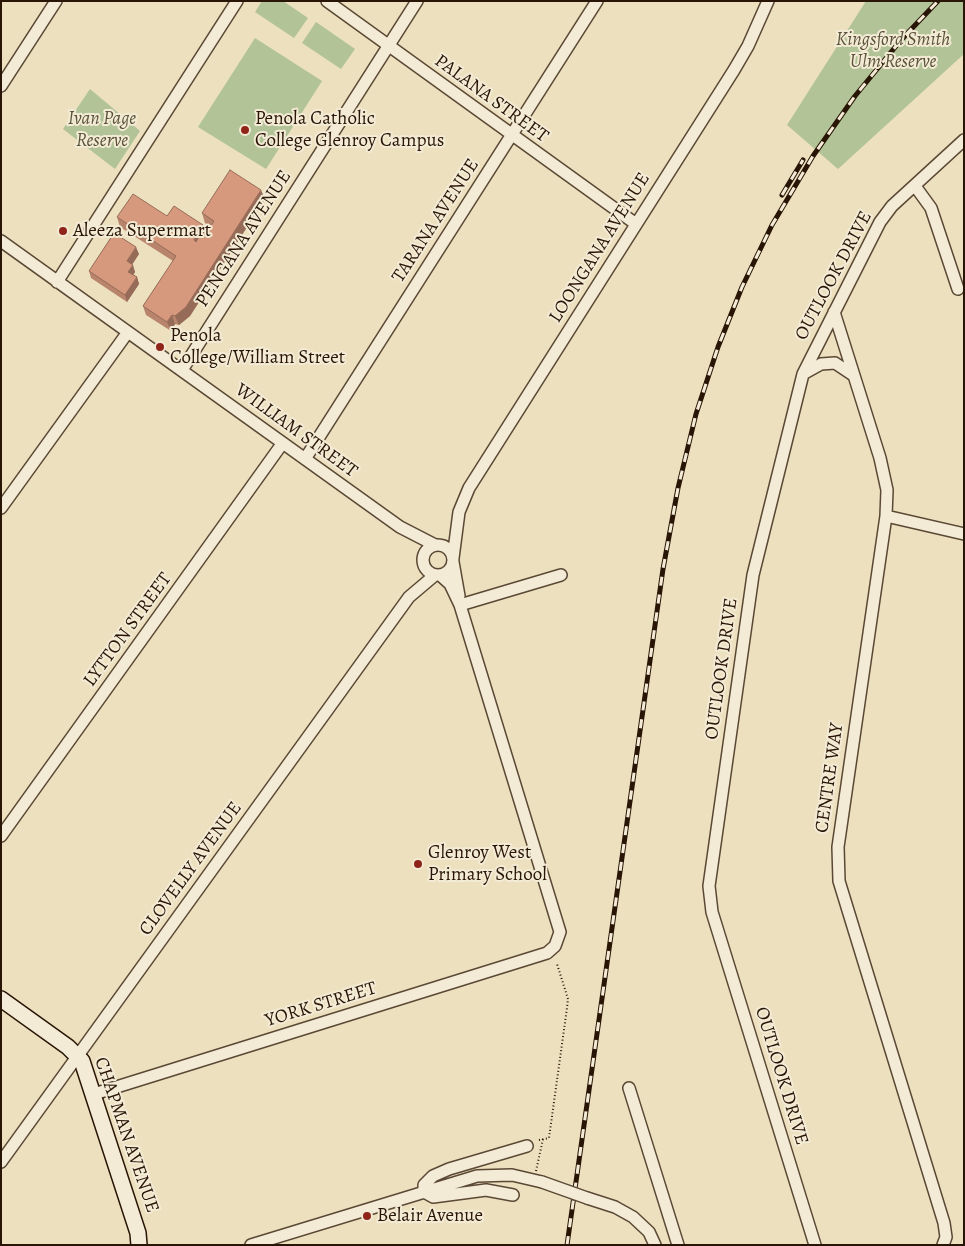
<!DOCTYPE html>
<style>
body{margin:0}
#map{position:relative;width:965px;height:1246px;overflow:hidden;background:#ece0bf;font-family:Alegreya,serif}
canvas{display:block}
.frame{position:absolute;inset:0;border:2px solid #291505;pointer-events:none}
</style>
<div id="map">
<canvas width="965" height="1246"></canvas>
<div class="frame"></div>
</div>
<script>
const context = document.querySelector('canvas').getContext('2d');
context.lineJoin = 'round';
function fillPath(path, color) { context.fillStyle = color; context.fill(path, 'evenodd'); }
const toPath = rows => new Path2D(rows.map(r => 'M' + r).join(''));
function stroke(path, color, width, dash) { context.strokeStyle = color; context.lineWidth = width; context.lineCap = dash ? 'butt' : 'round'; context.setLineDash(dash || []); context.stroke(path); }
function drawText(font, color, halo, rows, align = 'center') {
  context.font = font + ' Alegreya,serif'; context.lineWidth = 4; context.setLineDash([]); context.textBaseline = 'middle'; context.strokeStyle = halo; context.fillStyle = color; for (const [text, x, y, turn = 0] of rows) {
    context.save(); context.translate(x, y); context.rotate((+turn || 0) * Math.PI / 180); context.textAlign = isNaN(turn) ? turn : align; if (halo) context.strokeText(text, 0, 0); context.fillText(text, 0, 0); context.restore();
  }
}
const green = toPath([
 [262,1,283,1,308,18,294,38,255,12],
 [866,1,964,1,964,54,838,169,787,125],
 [316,22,355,49,341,69,302,43],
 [255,38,322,81,266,169,198,127],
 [90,89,140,131,115,169,63,129]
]);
const path = toPath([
 [539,1140,549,1138,567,1008,568,999,557,964],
 [536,1171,543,1139]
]);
const street = toPath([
 [327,1,636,224],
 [1,86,56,1],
 [915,186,931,208,958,289],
 [1,241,400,527,435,545],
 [57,282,237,1],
 [834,312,880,458,887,490,886,516,838,847,839,881,944,1223,946,1237,943,1245],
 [182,370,417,1],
 [803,374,821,364,835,363,853,375],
 [305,459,597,1],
 [1,508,128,332],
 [886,516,964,534],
 '423 560a15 15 0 1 1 30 0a15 15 0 1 1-30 0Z',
 [453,558,459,512,469,488,734,70,748,46,768,1],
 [453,562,459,596],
 [460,605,561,575],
 [1,836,282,444],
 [629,1088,678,1245],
 [94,1094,547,953,555,946,560,932,460,605,450,584,440,575],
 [1,1162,409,597,435,575],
 [513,1195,486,1190,433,1197,424,1192,424,1185,433,1176,449,1169,527,1146],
 [587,1198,615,1207,633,1217,649,1232,655,1245],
 [251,1245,477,1176,512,1175,542,1182],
 [815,1245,712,912,709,886,753,575,803,374,880,222,892,206,964,140]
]);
const secondary = toPath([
 [1,999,68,1047,82,1061,138,1233,139,1245]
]);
const rail = toPath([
 [782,195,803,160],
 [567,1245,663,569,678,488,696,414,718,347,742,287,772,225,813,156,855,96,901,40,938,1]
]);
const streetBridge = toPath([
 [542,1182,587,1198]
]);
const wall = toPath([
 [265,199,190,316,179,325,175,324,171,331,146,315,143,306,173,261,120,227,117,217,167,216,203,225,206,233,210,226,205,223,202,213],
 [139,254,132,264,135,272,133,275,137,277,139,284,127,302,91,278,89,271]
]);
const shadedWall = toPath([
 [261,190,265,199,190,316,179,325,175,316],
 [203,225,207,234,197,249,194,240],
 [136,247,139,254,130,268,127,261],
 [133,265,135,272,131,279,128,272],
 [137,277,139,284,127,302,125,295],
 [172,315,175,324,171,331,167,322]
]);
const building = toPath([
 [230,170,261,190,186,307,175,316,172,315,167,322,143,306,176,256,117,217,133,194,167,216,174,206,203,225,194,240,196,242,201,233,205,235,214,221,202,213,230,170],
 [114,233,136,247,127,261,133,265,128,272,137,277,125,295,89,271,114,233]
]);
const markers = [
 [245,130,5,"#8f2418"],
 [63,231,5,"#8f2418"],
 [160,347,5,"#8f2418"],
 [418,864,5,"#8f2418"],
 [367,1216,5,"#8f2418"]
];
const parkNames = [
 ["Kingsford Smith",893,40],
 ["Ulm Reserve",893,62],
 ["Ivan Page",102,119],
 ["Reserve",102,141]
];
const streetNames = [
 ["PALANA STREET",491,99,36],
 ["TARANA AVENUE",436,221,-57],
 ["PENGANA AVENUE",244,239,-57],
 ["LOONGANA AVENUE",600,248,-58],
 ["OUTLOOK DRIVE",834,276,-62],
 ["WILLIAM STREET",296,431,36],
 ["LYTTON STREET",128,630,-54],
 ["OUTLOOK DRIVE",722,669,-82],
 ["CENTRE WAY",830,778,-82],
 ["CLOVELLY AVENUE",191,869,-54],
 ["YORK STREET",321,1005,-17],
 ["OUTLOOK DRIVE",781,1076,73],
 ["CHAPMAN AVENUE",126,1135,71]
];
const poiNames = [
 ["Penola Catholic",255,119],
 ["College Glenroy Campus",255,141],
 ["Aleeza Supermart",73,231],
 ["Penola",170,336],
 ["College/William Street",170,358],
 ["Glenroy West",428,853],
 ["Primary School",428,875],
 ["Belair Avenue",377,1216]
];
fillPath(green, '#b1c397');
stroke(street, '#5a4834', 14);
stroke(secondary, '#291505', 18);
stroke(path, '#291505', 2, [1, 2.5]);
stroke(street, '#f3ebd5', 11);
stroke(secondary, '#f3ebd5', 15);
stroke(rail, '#291505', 5);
stroke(rail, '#f3ebd5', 3, [9]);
stroke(streetBridge, '#5a4834', 14, []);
stroke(streetBridge, '#f3ebd5', 11);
fillPath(wall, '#b8846c');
fillPath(shadedWall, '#966b58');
fillPath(building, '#d6997d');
stroke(building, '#966b58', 1);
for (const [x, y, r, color] of markers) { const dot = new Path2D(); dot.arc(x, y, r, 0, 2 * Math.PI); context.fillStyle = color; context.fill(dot); stroke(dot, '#f3ebd5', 2); }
drawText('italic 19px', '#595238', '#f3ebd5', parkNames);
drawText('19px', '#291505', '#f3ebd5', streetNames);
drawText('19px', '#291505', '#f3ebd5', poiNames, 'left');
</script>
